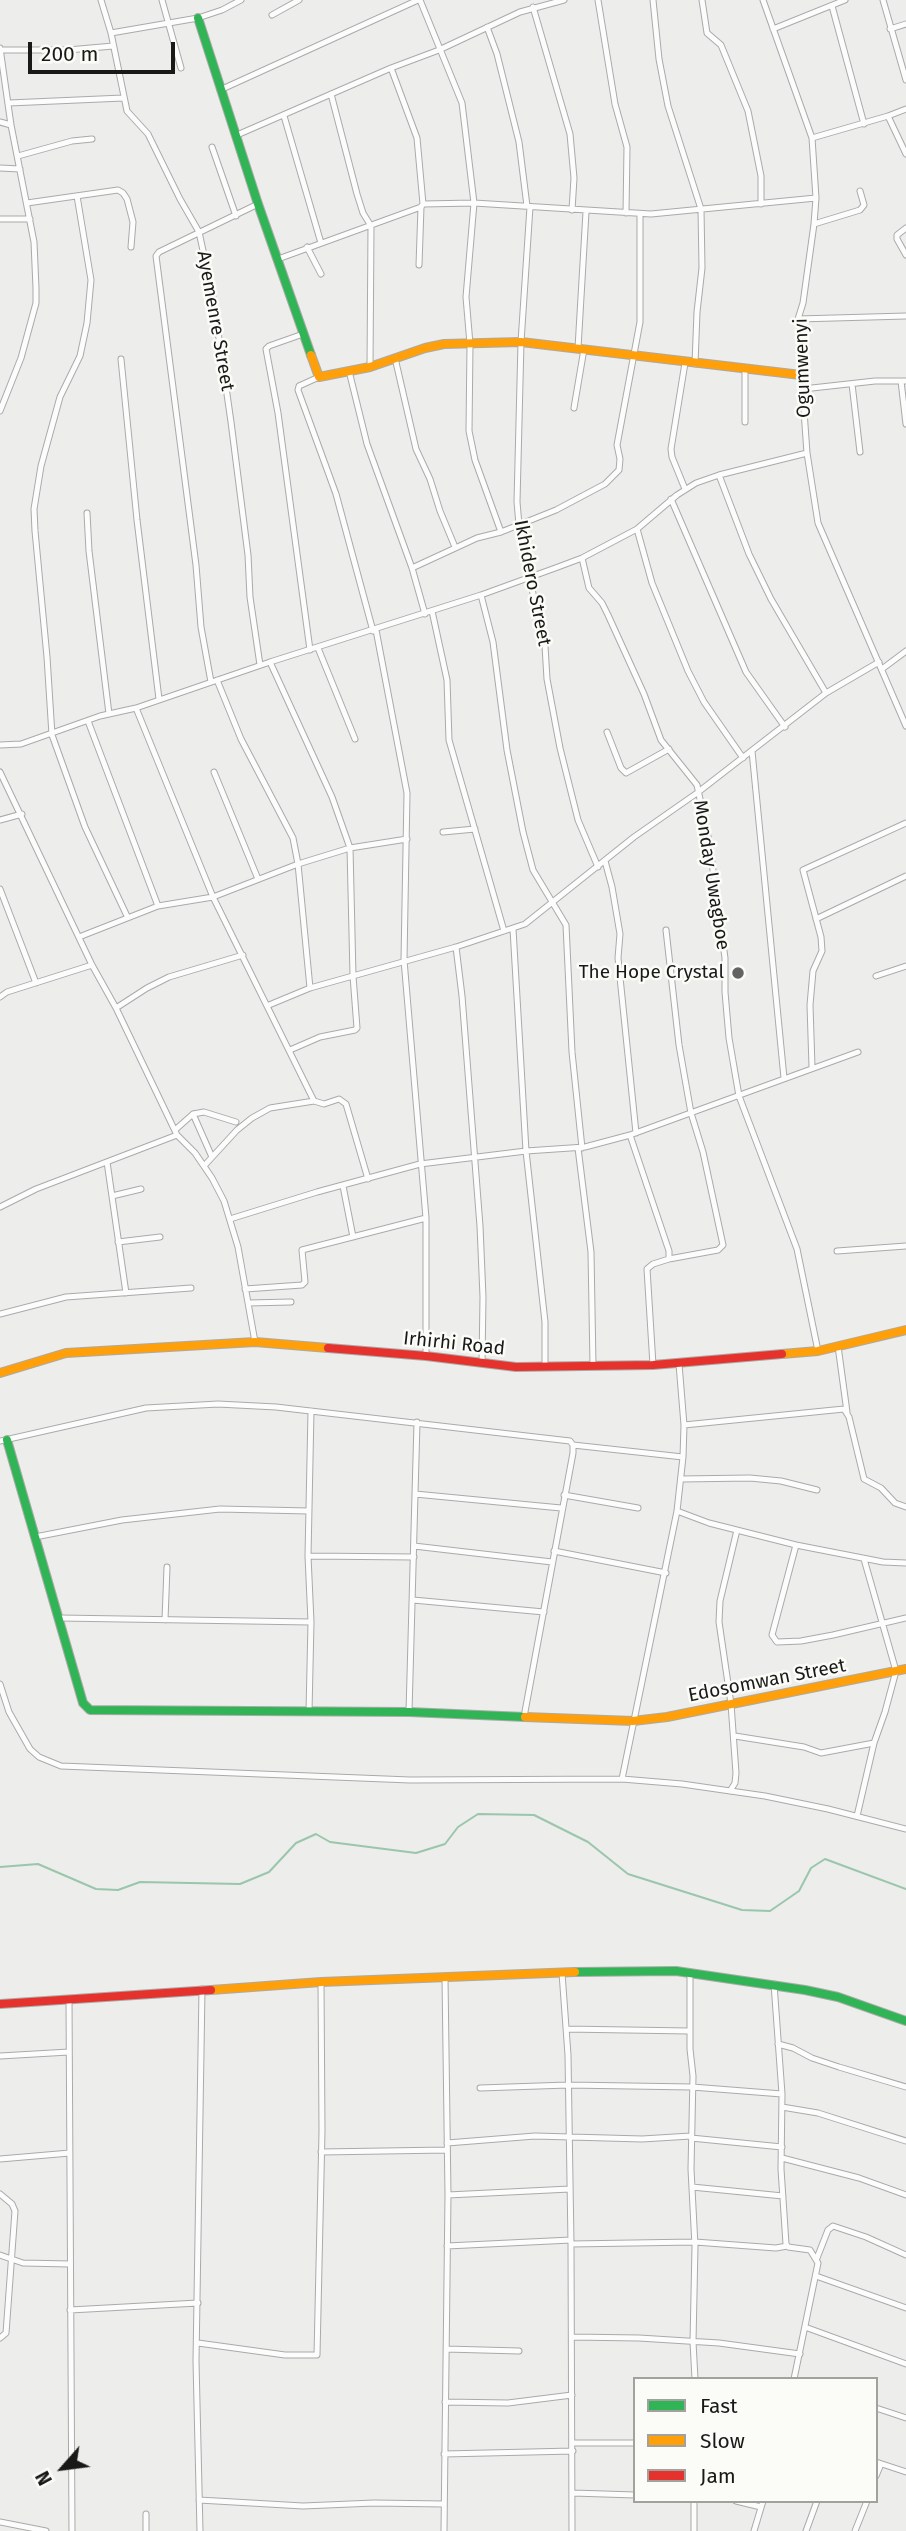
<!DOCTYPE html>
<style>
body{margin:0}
#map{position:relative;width:906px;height:2531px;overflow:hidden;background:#ededeb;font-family:"Fira Sans",sans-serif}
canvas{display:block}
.legend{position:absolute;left:633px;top:2377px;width:245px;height:126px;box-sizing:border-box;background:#fbfbf7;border:2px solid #a1a19e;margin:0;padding:9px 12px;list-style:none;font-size:21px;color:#191918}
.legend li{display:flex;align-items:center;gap:14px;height:35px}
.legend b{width:35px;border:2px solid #a1a19e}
.north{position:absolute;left:28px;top:2433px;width:70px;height:70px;-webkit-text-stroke:5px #fbfbf7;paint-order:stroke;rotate:242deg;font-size:19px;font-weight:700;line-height:28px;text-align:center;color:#191918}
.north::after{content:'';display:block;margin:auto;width:24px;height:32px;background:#191918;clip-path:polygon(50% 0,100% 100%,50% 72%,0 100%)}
.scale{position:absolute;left:28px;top:42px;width:147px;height:32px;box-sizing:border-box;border:4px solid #191918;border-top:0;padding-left:9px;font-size:21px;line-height:24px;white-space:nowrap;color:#191918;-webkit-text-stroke:5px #fbfbf7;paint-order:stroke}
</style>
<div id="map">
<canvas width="906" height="2531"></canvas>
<ul class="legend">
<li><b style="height:9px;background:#30b455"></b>Fast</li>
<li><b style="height:9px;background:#ff9f0a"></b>Slow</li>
<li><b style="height:9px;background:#e5322d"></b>Jam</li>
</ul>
<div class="north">N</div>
<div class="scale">200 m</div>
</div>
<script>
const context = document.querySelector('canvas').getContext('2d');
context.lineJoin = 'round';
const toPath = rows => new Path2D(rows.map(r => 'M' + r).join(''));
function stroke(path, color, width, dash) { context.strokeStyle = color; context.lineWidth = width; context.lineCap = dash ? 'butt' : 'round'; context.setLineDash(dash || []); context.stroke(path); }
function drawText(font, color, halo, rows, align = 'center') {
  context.font = font + ' "Fira Sans",sans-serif'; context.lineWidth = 5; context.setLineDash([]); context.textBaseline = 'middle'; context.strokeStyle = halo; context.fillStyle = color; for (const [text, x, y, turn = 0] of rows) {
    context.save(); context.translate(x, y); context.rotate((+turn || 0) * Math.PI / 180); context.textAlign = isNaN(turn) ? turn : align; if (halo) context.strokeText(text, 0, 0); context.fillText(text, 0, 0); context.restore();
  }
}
const stream = toPath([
 [0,1867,38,1864,96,1889,118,1890,140,1882,240,1884,269,1872,296,1843,316,1834,330,1842,416,1853,445,1844,458,1827,478,1814,534,1815,588,1842,628,1874,742,1910,770,1911,799,1891,811,1868,825,1859,906,1889]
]);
const street = toPath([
 [101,0,111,33,127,111,148,134,180,199,199,232,213,297,231,422,248,555,250,597,260,665],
 [162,0,181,68],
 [420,0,462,103,474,203,466,297,470,344,469,431,475,460,501,532],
 [598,0,615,104,627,147,626,213],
 [653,0,659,59,668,106,701,209,702,268,697,312,695,364],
 [702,0,707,33,721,45,748,111,761,176,761,204],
 [763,0,812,138,816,198,814,224,803,303,798,319,801,333,800,355,807,453,818,523,906,726],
 [883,0,906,80],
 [832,6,864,124],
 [533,7,570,134,574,178,572,210],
 [272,15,299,0],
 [487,27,497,54,519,142,527,206],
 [773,29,845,0],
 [890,29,906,24],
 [111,33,198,18,222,10,241,0],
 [0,48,11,125,34,242,36,288,36,303,21,358,0,411],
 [0,50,68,50,113,46],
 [391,68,417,138,423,204],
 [220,90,418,0],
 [331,94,357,194,363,213,371,226,370,367],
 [9,103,123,98],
 [284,116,321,243],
 [888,116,906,154],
 [0,122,11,125],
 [237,135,391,68,439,50,520,12,564,0],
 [812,138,888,116,906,109],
 [212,147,236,216],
 [18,156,72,141,92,139],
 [0,168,20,169],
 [77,196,91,280,87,323,80,356,60,397,41,466,34,509,35,531,47,657,52,735,85,827,127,916],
 [27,203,118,190,123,193,127,199,133,222,131,247],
 [530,207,521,342,517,502,519,525,530,563,529,576,545,646,547,679,560,748,578,820,598,867],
 [0,219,30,219],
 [814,224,860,210,864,205,860,191],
 [906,228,897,235,897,239,906,255],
 [307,247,321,274],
 [278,259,421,207,423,204,474,203,651,214,816,198],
 [419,265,421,207],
 [798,319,906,316],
 [303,334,269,346,266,349,278,413,310,650],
 [578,348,586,212],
 [395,358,416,449,430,479,440,511,455,547],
 [121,359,137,520,159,699],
 [685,363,671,449,672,457,685,489],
 [349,371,367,444,412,568,425,614],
 [319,377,299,386,298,390,336,494,373,631],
 [901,381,906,424],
 [852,384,860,452],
 [803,389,875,381,906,381],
 [574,408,584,349],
 [745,422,745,369],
 [719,475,749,554,771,599,826,693],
 [671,499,746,672,785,727],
 [87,513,89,551,109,714],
 [637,529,652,583,688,671,704,702,743,758],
 [582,558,589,588,602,603,608,615,644,694,661,740,697,785,709,841,725,958,725,992,729,1038,739,1096,797,1249,818,1351],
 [412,568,477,538,501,532,556,510,605,484,619,470,620,459,617,445,640,322,640,214],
 [481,595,493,642,507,750,523,832,533,870,566,925,572,1052,582,1148],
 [432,611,447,680,449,740,504,931],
 [376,630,407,793,404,960,426,1218,426,1356],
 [318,648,355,739],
 [270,662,332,797,350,848,353,976,357,1028,355,1030,320,1037,290,1050],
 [882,669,906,651],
 [217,680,241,739,293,838,298,864,310,988],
 [211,682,201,627,196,565,156,256,159,252,258,204],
 [136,708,213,897,314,1101],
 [88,721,158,906],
 [607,732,621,768,626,773,669,749],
 [0,745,21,744,100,716,136,708,270,662,481,595,558,567,582,558,637,529,677,495,696,483,719,475,807,453],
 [752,751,784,1078],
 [0,772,92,965,116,1008,177,1135,195,1153,212,1178,224,1201,238,1247,255,1342],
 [214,772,258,879],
 [0,820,22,814],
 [443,832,475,829],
 [605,861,612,887,620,934,618,958,636,1133],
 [0,889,36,983],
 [816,919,906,876],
 [513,929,526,1151,545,1322,545,1367],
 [666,930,679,1045,691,1113,703,1152,723,1245,718,1250,669,1259],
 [79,937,158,906,213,897,298,864,350,848,407,839],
 [456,947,462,996,480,1226,483,1297,482,1363],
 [876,976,906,966],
 [0,997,7,992,92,965],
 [269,1005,310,988,456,947,525,924,634,837,697,793,826,693,879,662],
 [116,1008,147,988,169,977,243,955],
 [812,1067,810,1005,813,971,822,951,821,937,803,870,906,823],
 [193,1114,212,1157],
 [175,1130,193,1114,204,1112,236,1122],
 [630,1135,669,1251,669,1259,653,1264,647,1269,653,1365],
 [578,1148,591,1252,593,1366],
 [107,1162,126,1293],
 [204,1166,237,1130,252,1118,270,1108,314,1101,324,1104,339,1099,346,1104,368,1179],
 [343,1186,353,1237],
 [112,1196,141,1189],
 [0,1207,36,1189,177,1135],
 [230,1219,317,1192,420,1164,526,1151,585,1147,630,1135,858,1052],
 [118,1242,160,1237],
 [837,1251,906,1246],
 [245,1289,302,1285,305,1282,302,1250,426,1218],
 [248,1303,291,1302],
 [0,1314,66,1297,191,1288],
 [838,1346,847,1412],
 [311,1411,308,1556,414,1557],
 [684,1425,844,1409,849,1417,864,1479,881,1488,895,1503,906,1507],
 [0,1441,146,1408,218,1404,276,1407,570,1441,573,1445,573,1453,524,1717],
 [573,1445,683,1457],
 [681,1479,750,1478,781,1481,817,1490],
 [415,1494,561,1508],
 [564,1495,638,1508],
 [677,1511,709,1523,796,1545,883,1562,906,1563],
 [35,1537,122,1520,220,1509,309,1511],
 [796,1545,772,1635,777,1642,801,1641,833,1635,906,1618],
 [414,1546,552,1562],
 [554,1551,666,1573],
 [308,1556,311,1622,309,1712],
 [413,1600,544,1612],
 [60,1618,311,1622],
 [165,1620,167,1567],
 [0,1684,9,1712,30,1749,39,1757,61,1766,410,1780,622,1779,682,1784,765,1796,828,1809,906,1829],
 [731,1704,719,1622,720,1601,737,1530],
 [409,1712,417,1422],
 [735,1736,804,1747,821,1753,874,1743],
 [622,1779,677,1511,683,1457,684,1425,679,1364],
 [730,1791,735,1783,736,1773,731,1704],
 [857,1816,874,1743,885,1712,896,1671,864,1559],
 [562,1973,568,2055,571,2244,572,2531],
 [690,1973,690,2049,693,2076,691,2169,695,2246,693,2342,695,2379],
 [774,1984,782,2094,781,2169,786,2244,788,2247,810,2250,818,2263,794,2379],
 [69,2000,72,2531],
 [566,2029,689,2031],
 [778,2044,793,2048,812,2058,839,2067,906,2087],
 [0,2056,69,2052],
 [480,2088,568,2085,692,2087,782,2094],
 [782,2107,818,2113,906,2141],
 [691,2138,782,2147],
 [447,2143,535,2136,642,2139,691,2136],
 [321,2152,447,2150],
 [782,2158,859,2178,906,2195],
 [0,2159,70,2153],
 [692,2187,783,2196],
 [0,2194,12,2204,15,2211,6,2333,0,2338],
 [448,2195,570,2189],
 [571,2244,695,2242,776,2248,787,2246],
 [447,2246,571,2240],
 [0,2255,23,2263,70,2264],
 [817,2258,828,2230,833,2226,866,2237,906,2255],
 [816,2276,906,2308],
 [70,2310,198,2303],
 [805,2327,906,2364],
 [572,2337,639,2338,719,2343,800,2354],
 [198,2343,285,2355,317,2355,322,2131,321,1982],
 [446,2349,519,2351],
 [445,2402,508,2403,572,2395],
 [876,2408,906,2418],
 [573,2443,635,2443],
 [444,2454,573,2451],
 [876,2462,906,2472],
 [876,2476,881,2464],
 [573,2493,635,2495],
 [199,2500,303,2506,374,2503,444,2504],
 [736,2501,761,2507],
 [146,2514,146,2531],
 [0,2522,46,2531],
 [200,2531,196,2361,202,1989],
 [444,2531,448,2195,445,1978],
 [694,2531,694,2501],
 [754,2531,763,2501],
 [806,2531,817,2501],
 [855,2531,867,2501]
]);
const fast = toPath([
 [198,18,258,204,311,355],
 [7,1440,83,1703,90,1710,409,1712,525,1717],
 [575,1972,676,1971,805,1990,838,1997,906,2021]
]);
const slow = toPath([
 [311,355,319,377,370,367,425,348,444,344,521,342,801,375],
 [782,1354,818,1351,906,1330],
 [0,1373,66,1353,255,1342,328,1348],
 [525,1717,633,1721,667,1717,906,1669],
 [211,1990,321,1982,575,1972]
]);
const jam = toPath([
 [328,1348,426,1356,516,1367,653,1365,782,1354],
 [0,2004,211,1990]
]);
const markers = [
 [738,973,7,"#636362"]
];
const streetNames = [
 ["Ayemenre Street",215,321,80],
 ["Ogumwenyi",803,368,-92],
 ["Ikhidero Street",532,583,79],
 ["Monday Uwagboe",711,875,81],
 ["Irhirhi Road",454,1344,6],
 ["Edosomwan Street",767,1681,-11]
];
const poiNames = [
 ["The Hope Crystal",724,973]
];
stroke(stream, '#9ac6ac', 2);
stroke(street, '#aaaba9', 7);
stroke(fast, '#aaaba9', 10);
stroke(slow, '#aaaba9', 10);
stroke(jam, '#aaaba9', 10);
stroke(street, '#fcfcfc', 5);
stroke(fast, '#30b455', 8);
stroke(slow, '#ff9f0a', 8);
stroke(jam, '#e5322d', 8);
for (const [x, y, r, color] of markers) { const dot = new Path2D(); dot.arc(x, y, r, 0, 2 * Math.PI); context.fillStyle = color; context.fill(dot); stroke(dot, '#fbfbf7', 2.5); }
drawText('19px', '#191918', '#fbfbf7', streetNames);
drawText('19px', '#191918', '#fbfbf7', poiNames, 'right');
</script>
